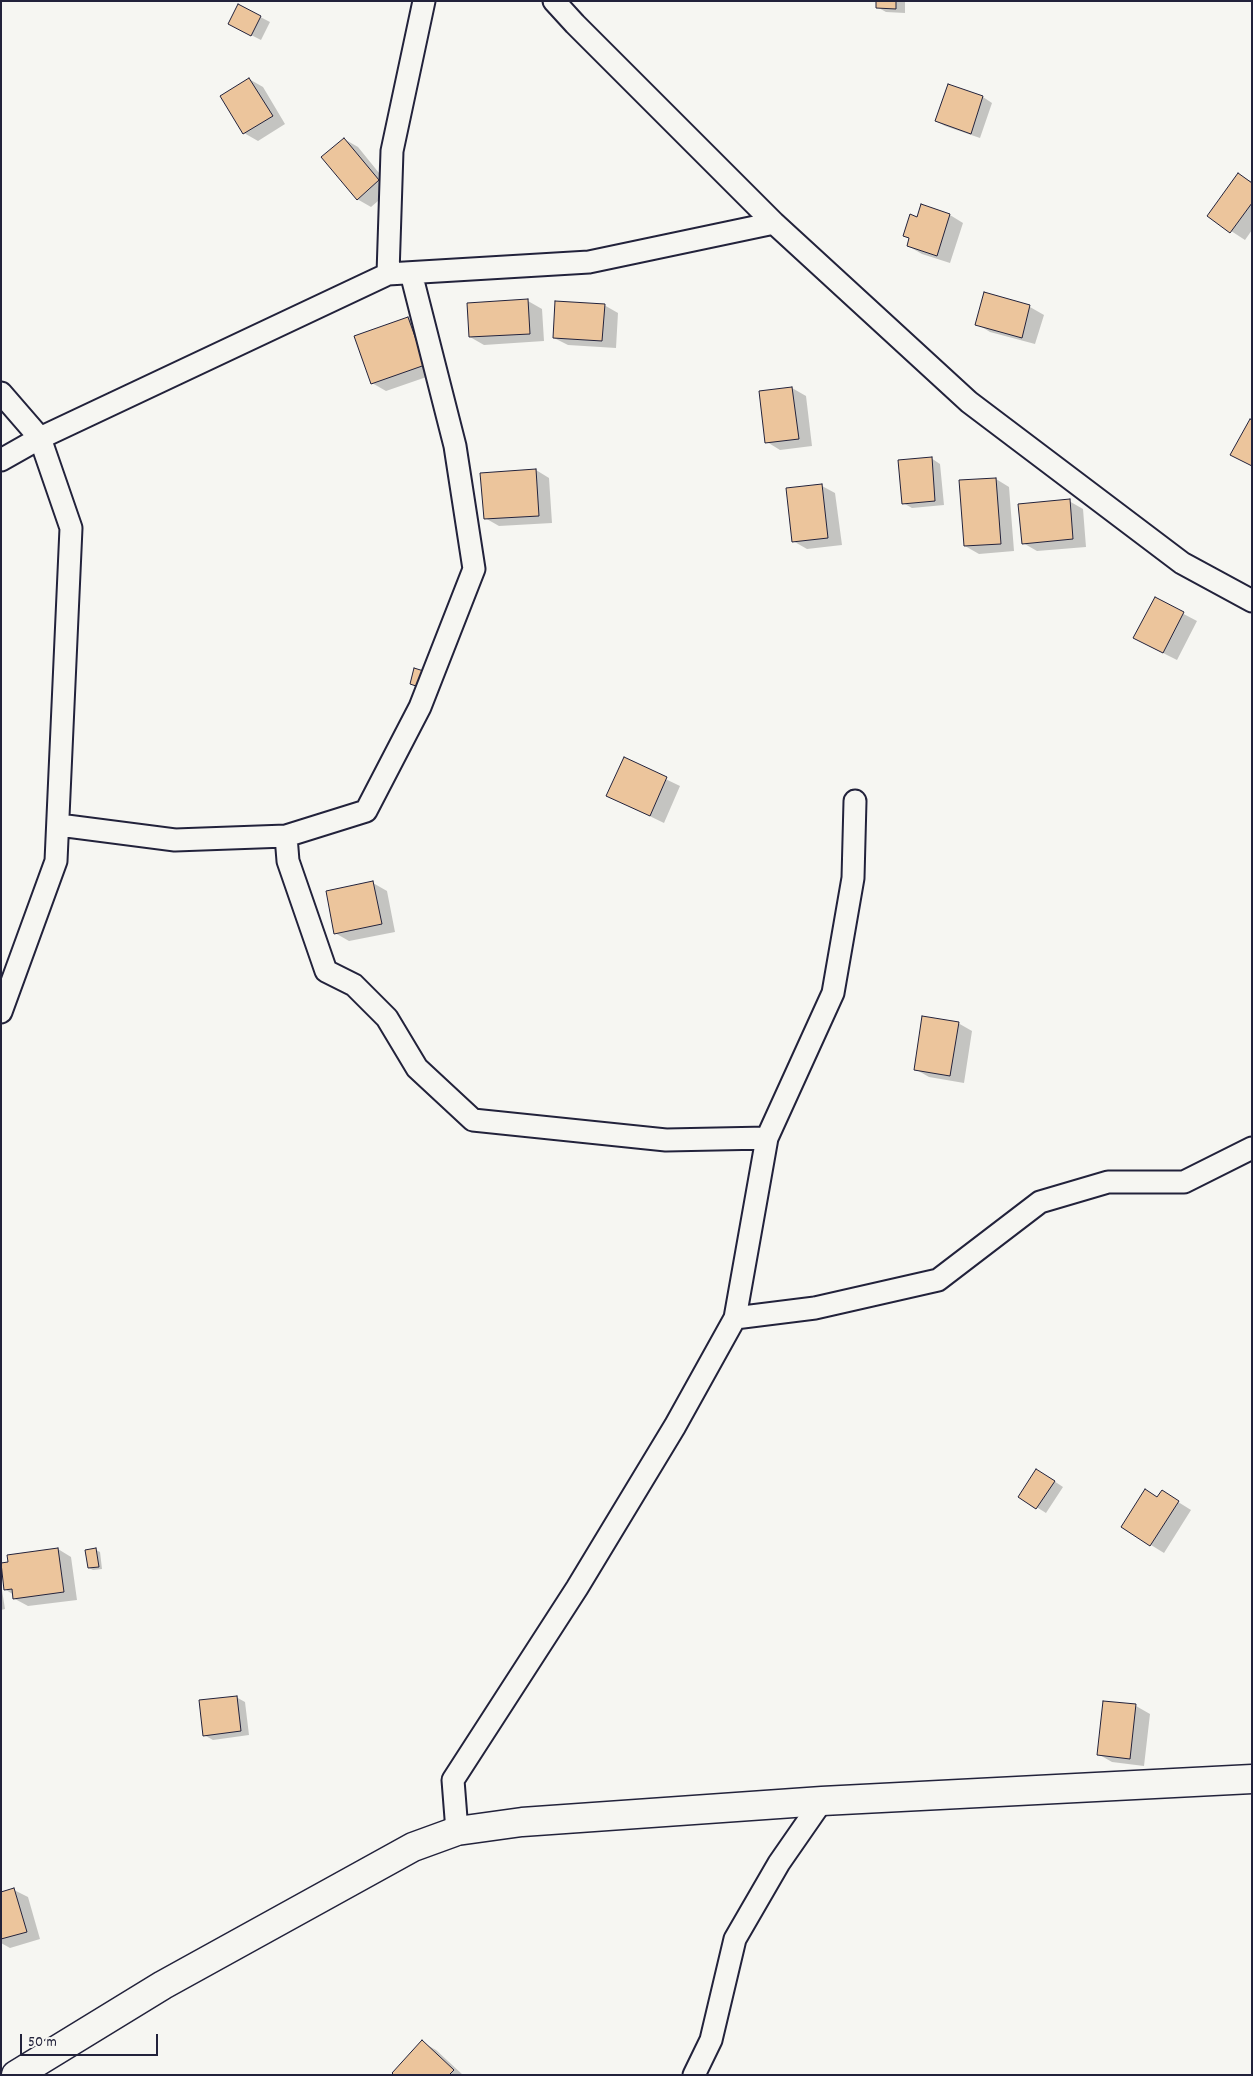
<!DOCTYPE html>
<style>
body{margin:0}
#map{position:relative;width:1253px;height:2076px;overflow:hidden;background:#f6f6f2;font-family:Dekko,sans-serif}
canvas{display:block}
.frame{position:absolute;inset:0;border:2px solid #22223b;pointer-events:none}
.scale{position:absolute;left:20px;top:2034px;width:138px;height:22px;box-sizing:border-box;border:2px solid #22223b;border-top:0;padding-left:6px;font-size:15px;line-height:18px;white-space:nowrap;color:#22223b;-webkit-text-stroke:4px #f6f6f2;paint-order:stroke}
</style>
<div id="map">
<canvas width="1253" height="2076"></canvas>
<div class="frame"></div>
<div class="scale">50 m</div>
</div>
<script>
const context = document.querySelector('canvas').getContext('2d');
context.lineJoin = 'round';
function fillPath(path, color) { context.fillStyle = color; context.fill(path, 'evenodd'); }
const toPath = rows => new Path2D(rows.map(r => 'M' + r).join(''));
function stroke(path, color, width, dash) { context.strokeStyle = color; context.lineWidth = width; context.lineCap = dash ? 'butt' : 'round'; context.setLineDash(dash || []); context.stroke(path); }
const shadow = toPath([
 [877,1,905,1,905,13,886,12,877,7],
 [239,6,270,22,261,40,239,29],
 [249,79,263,87,285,124,258,141,244,133],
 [948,85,983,97,992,103,980,138,945,126,936,121],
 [344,139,358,147,392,189,371,207,357,199],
 [1238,174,1252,182,1252,230,1245,240,1208,216],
 [921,206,950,215,963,223,950,263,922,254,908,246,910,239,904,236,917,218],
 [985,294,1030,307,1044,315,1035,344,990,332,977,324],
 [528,301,542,309,544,341,484,345,470,337],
 [604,305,618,313,616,348,568,345,554,338],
 [408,318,422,326,438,373,386,391,372,383],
 [792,388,806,396,812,446,780,450,767,442],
 [931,458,940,464,944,505,912,508,903,503],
 [536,470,549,478,552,523,499,526,485,518],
 [996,479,1009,487,1014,551,979,554,965,546],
 [822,486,835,493,842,545,807,549,793,541],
 [1069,501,1083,509,1086,547,1037,551,1023,543],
 [1155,599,1197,621,1177,660,1149,646],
 [624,759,680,786,664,823,608,796],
 [373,883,387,891,395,932,349,941,335,933],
 [958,1023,972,1031,964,1083,929,1077,915,1069],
 [1045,1475,1063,1487,1046,1513,1019,1496],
 [1175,1500,1191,1510,1164,1553,1151,1545],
 [58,1549,71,1557,77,1600,28,1606,15,1599,14,1595,6,1590],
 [96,1550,100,1552,102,1569,93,1570,89,1568],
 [1,1584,5,1609,1,1610],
 [236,1697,245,1702,249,1735,213,1740,204,1735],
 [1104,1702,1136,1706,1150,1714,1144,1766,1112,1762,1098,1754],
 [14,1890,28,1897,40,1939,10,1948,1,1943,1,1893],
 [422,2042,436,2050,463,2075,396,2075]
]);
const building = toPath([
 [876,1,896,1,896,9,876,8,876,1],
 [238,4,261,16,251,36,228,24,238,4],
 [249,78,273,116,243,134,220,96,249,78],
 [948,84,983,96,971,134,935,121,948,84],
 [344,138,379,180,357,200,321,157,344,138],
 [1238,173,1252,183,1252,203,1230,233,1207,216,1238,173],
 [921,204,950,214,937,256,907,246,909,238,903,236,910,214,917,217,921,204],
 [984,292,1030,305,1022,338,975,325,984,292],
 [528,299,530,334,469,337,467,303,528,299],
 [555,301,605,304,602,341,553,338,555,301],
 [408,317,425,365,371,384,354,336,408,317],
 [792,387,799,439,765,443,759,391,792,387],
 [1250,419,1252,420,1252,466,1230,455,1250,419],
 [932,457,935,501,902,504,898,460,932,457],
 [536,469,539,516,484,519,480,473,536,469],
 [996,478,1001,544,964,546,959,480,996,478],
 [822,484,828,538,792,542,786,488,822,484],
 [1070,499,1073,539,1022,544,1018,504,1070,499],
 [1155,597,1184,612,1163,653,1133,638,1155,597],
 [414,668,430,673,425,689,410,684,414,668],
 [624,757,667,777,650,816,606,796,624,757],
 [373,881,382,924,334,934,326,891,373,881],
 [922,1016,959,1022,950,1076,914,1070,922,1016],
 [1036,1469,1055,1481,1036,1509,1018,1497,1036,1469],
 [1145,1489,1157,1497,1162,1490,1179,1501,1150,1546,1121,1527,1145,1489],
 [58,1548,64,1592,13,1599,12,1589,4,1590,1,1563,8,1562,7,1555,58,1548],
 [96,1548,99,1567,88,1568,85,1550,96,1548],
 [237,1696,241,1731,203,1736,199,1700,237,1696],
 [1103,1701,1136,1704,1130,1759,1097,1755,1103,1701],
 [14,1888,27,1932,1,1939,1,1892,14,1888],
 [422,2040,454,2070,449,2075,394,2075,392,2073,422,2040]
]);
const street = toPath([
 [554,1,575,24,774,223,969,402,1182,563,1252,601],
 [388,274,392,151,424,1],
 [1,393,40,438,71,528,56,861,1,1012],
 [1,460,40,438,388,274,589,262,774,223],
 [59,825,175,840,286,836,366,811,420,707,474,569,455,446,411,273],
 [286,836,288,861,326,971,354,985,387,1018,417,1068,473,1120,666,1140,767,1138,735,1318,675,1426,577,1588,453,1780,457,1831],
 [767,1138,833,993,853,878,855,801],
 [735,1318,815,1308,938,1280,1040,1202,1108,1182,1184,1182,1252,1148],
 [694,2075,711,2040,735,1939,779,1863,822,1801]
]);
const secondary = toPath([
 [16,2075,163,1985,413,1847,457,1831,522,1822,822,1801,1252,1779]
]);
fillPath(shadow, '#0003');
fillPath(building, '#ecc59c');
stroke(building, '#22223b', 1);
stroke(street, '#22223b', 25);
stroke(secondary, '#22223b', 31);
stroke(street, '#f6f6f2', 21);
stroke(secondary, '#f6f6f2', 28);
</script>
